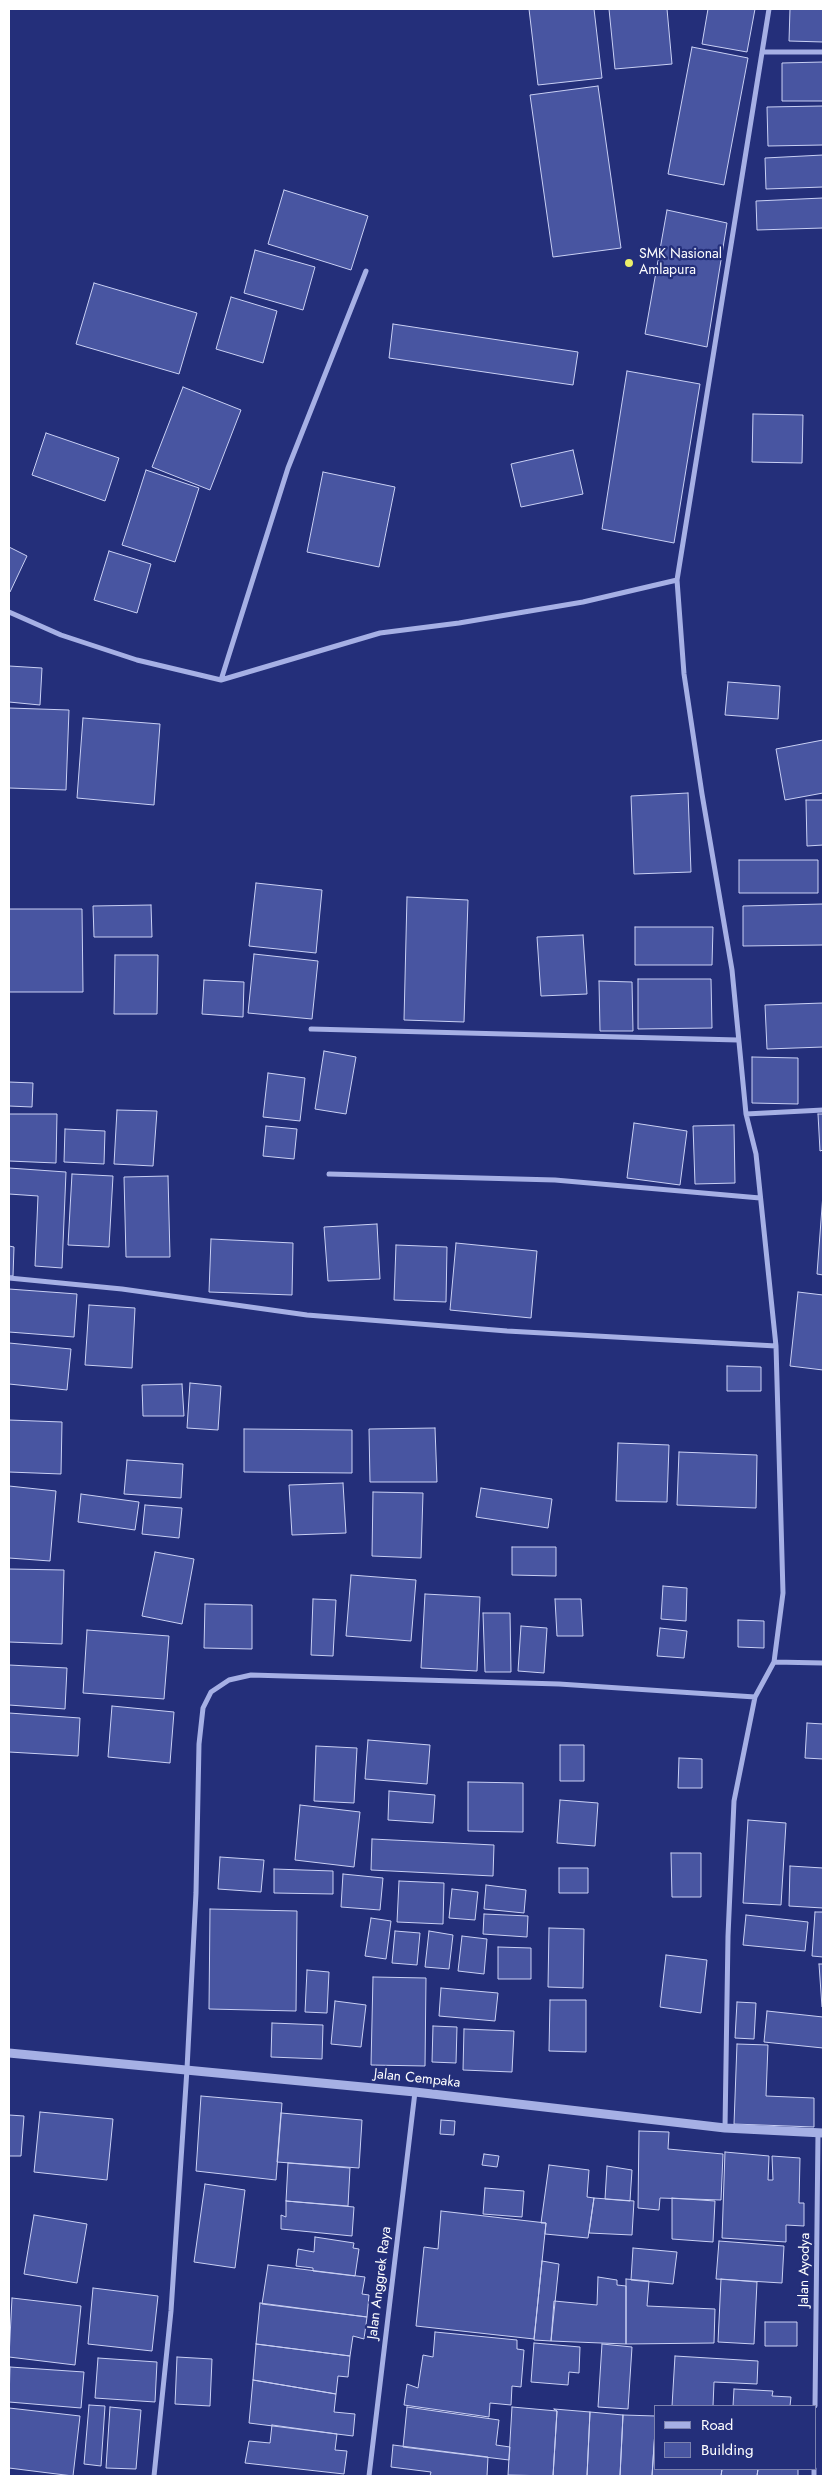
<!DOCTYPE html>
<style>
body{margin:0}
#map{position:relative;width:832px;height:2485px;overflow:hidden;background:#242f7a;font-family:Jost,sans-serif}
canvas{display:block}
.frame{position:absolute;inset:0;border:10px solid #fff;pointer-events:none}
.legend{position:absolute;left:654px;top:2405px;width:162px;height:65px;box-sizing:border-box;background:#242f7a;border:1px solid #7c82af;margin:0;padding:6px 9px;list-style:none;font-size:15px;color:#fff}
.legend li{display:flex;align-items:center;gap:10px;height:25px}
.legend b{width:25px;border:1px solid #7c82af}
</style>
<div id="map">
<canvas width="832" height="2485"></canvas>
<div class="frame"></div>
<ul class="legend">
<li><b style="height:6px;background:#a6b0e5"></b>Road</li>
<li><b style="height:14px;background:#4855a1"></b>Building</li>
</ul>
</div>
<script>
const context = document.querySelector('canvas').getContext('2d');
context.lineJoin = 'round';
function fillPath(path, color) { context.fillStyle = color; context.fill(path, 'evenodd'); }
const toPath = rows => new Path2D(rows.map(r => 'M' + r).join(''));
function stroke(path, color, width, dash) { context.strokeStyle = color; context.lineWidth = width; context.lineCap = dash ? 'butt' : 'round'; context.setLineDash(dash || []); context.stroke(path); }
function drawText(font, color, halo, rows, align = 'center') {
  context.font = font + ' Jost,sans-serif'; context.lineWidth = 4.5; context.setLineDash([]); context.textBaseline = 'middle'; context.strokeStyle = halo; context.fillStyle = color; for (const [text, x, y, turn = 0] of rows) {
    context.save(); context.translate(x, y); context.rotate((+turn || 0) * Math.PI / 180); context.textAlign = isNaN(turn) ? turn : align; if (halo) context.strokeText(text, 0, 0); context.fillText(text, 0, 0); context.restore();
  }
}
const building = toPath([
 [529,9,594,9,602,78,538,85,529,9],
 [609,9,667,9,672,64,615,69,609,9],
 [708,9,755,9,747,52,702,44,708,9],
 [790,9,823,9,823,42,789,41,790,9],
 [692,47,748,58,724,185,668,174,692,47],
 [823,62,823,101,782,101,782,63,823,62],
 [598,86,621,248,553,257,530,95,598,86],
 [823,106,823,145,768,146,767,107,823,106],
 [823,155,823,187,766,189,765,158,823,155],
 [284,190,368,216,351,270,268,244,284,190],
 [823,198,823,228,757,230,756,201,823,198],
 [667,210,727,223,707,347,645,334,667,210],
 [255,250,315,267,303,310,244,293,255,250],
 [94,283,197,313,179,374,76,344,94,283],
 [231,297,277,311,263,363,216,349,231,297],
 [393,324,578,352,573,385,389,358,393,324],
 [627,371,700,384,674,543,602,529,627,371],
 [183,387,241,410,210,490,152,467,183,387],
 [753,414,803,415,802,463,752,462,753,414],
 [46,433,119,458,105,501,32,475,46,433],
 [573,450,583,494,521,507,511,464,573,450],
 [146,470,199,488,175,562,122,545,146,470],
 [323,472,395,487,379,567,307,552,323,472],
 [9,547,27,556,10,592,9,591,9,547],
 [109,551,151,564,137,613,94,600,109,551],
 [9,666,42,668,40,705,9,702,9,666],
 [728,682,780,686,778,719,725,715,728,682],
 [9,708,69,710,66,790,9,788,9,708],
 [83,718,160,724,154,805,77,798,83,718],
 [823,740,823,793,785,800,776,749,823,740],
 [688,793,691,872,634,874,631,796,688,793],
 [806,800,823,800,823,845,807,846,806,800],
 [739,860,818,860,818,893,739,893,739,860],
 [256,883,322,890,316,953,249,946,256,883],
 [407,897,468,900,464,1022,404,1020,407,897],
 [823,904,823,945,743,946,743,906,823,904],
 [151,905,152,937,94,937,93,906,151,905],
 [9,909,82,909,83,992,9,992,9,909],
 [635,927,713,927,712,965,635,965,635,927],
 [583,935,587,994,541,996,537,937,583,935],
 [254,954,318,961,312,1019,248,1013,254,954],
 [115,955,158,955,157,1014,114,1014,115,955],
 [638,979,711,979,712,1028,638,1029,638,979],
 [204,980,244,982,243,1017,202,1014,204,980],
 [599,981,632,982,633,1031,600,1031,599,981],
 [823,1003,823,1047,767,1049,765,1005,823,1003],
 [324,1051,356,1057,346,1114,315,1109,324,1051],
 [752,1057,798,1058,798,1104,752,1103,752,1057],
 [268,1073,305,1078,300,1121,263,1117,268,1073],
 [9,1082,33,1083,32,1107,9,1106,9,1082],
 [117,1110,157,1111,153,1166,114,1164,117,1110],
 [9,1114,57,1114,56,1163,9,1161,9,1114],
 [818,1114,823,1114,823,1150,820,1151,818,1114],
 [634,1123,687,1131,680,1185,627,1178,634,1123],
 [734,1125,735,1183,695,1184,693,1126,734,1125],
 [266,1126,297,1129,294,1159,263,1156,266,1126],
 [65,1129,105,1131,104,1164,64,1162,65,1129],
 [9,1168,66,1172,62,1268,35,1266,38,1196,9,1194,9,1168],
 [72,1174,113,1176,109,1247,68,1245,72,1174],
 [168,1176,170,1257,126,1257,124,1177,168,1176],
 [823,1194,823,1275,817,1274,823,1194],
 [377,1224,380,1279,328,1281,324,1227,377,1224],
 [211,1239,293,1243,292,1295,209,1292,211,1239],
 [456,1243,537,1251,531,1318,450,1310,456,1243],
 [396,1245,447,1247,446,1302,394,1300,396,1245],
 [9,1246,14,1247,13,1276,9,1276,9,1246],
 [9,1289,77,1294,74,1337,9,1332,9,1289],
 [798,1292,823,1295,823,1370,790,1366,798,1292],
 [89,1305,135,1308,132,1368,85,1365,89,1305],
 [9,1343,71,1349,67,1390,9,1384,9,1343],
 [727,1366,761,1367,761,1391,727,1391,727,1366],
 [190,1383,221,1386,218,1430,187,1428,190,1383],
 [182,1384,184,1416,143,1416,142,1385,182,1384],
 [9,1420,62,1422,61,1474,9,1472,9,1420],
 [435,1428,437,1482,370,1482,369,1429,435,1428],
 [244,1429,352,1430,352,1473,244,1472,244,1429],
 [618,1443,669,1445,667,1502,616,1501,618,1443],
 [679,1452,757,1455,756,1508,677,1505,679,1452],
 [127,1460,183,1464,181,1498,124,1494,127,1460],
 [343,1483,346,1533,292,1535,289,1485,343,1483],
 [9,1486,56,1491,50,1561,9,1558,9,1486],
 [481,1488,552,1499,548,1528,476,1517,481,1488],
 [373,1492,423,1493,421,1558,372,1556,373,1492],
 [81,1494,139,1502,135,1530,78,1522,81,1494],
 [145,1505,182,1508,179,1538,142,1534,145,1505],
 [512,1547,556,1547,556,1576,512,1575,512,1547],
 [155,1552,194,1559,182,1624,142,1616,155,1552],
 [9,1569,64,1570,62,1644,9,1642,9,1569],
 [351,1575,416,1580,411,1641,346,1636,351,1575],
 [663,1586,687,1588,686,1621,661,1619,663,1586],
 [425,1594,480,1597,477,1671,421,1668,425,1594],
 [313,1599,336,1600,333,1656,311,1655,313,1599],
 [555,1599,581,1599,583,1636,557,1636,555,1599],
 [205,1604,252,1605,252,1649,204,1648,205,1604],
 [483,1613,510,1613,511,1672,485,1672,483,1613],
 [738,1620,764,1621,764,1648,738,1647,738,1620],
 [521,1626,547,1628,544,1673,518,1671,521,1626],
 [660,1628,687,1631,684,1658,657,1656,660,1628],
 [87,1630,169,1636,164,1699,83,1693,87,1630],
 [9,1665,67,1668,65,1709,9,1705,9,1665],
 [112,1706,174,1712,170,1763,108,1757,112,1706],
 [9,1713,80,1718,78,1756,9,1752,9,1713],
 [807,1723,823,1724,823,1759,805,1758,807,1723],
 [368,1740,430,1745,427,1784,365,1779,368,1740],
 [560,1745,584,1745,584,1781,560,1781,560,1745],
 [316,1746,357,1748,354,1803,314,1801,316,1746],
 [679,1758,702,1759,702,1788,678,1788,679,1758],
 [468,1782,523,1783,523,1832,468,1831,468,1782],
 [389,1791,435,1795,433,1823,388,1820,389,1791],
 [560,1800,598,1803,595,1846,557,1843,560,1800],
 [300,1805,360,1812,354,1867,295,1860,300,1805],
 [748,1820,786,1823,781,1905,743,1903,748,1820],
 [372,1839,494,1845,493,1876,371,1870,372,1839],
 [671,1853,701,1853,701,1897,672,1897,671,1853],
 [220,1857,264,1860,261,1892,218,1889,220,1857],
 [790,1866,823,1868,823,1908,789,1906,790,1866],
 [559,1868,588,1868,588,1893,559,1893,559,1868],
 [274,1869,333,1871,333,1894,274,1893,274,1869],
 [343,1874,383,1878,380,1910,341,1907,343,1874],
 [399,1881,444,1883,443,1924,397,1922,399,1881],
 [486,1885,526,1890,524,1913,484,1909,486,1885],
 [452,1889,478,1892,475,1920,449,1918,452,1889],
 [210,1909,297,1911,296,2011,209,2009,210,1909],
 [815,1912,823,1912,823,1957,812,1956,815,1912],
 [484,1914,528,1916,527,1937,483,1934,484,1914],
 [746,1915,808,1922,805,1951,743,1945,746,1915],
 [371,1918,391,1921,386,1959,365,1956,371,1918],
 [549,1928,584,1929,583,1988,548,1987,549,1928],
 [395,1931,420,1933,417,1965,392,1963,395,1931],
 [429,1931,453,1935,449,1969,425,1967,429,1931],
 [462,1936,487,1939,484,1974,458,1971,462,1936],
 [498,1947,531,1948,531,1979,498,1979,498,1947],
 [666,1955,707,1960,701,2013,660,2007,666,1955],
 [819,1964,823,1964,823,2007,822,2007,819,1964],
 [307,1970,329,1972,327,2013,305,2012,307,1970],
 [373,1977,426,1978,425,2066,371,2065,373,1977],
 [441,1988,498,1993,495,2021,439,2016,441,1988],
 [550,2000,586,2000,586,2052,549,2051,550,2000],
 [335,2001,366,2005,361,2047,331,2044,335,2001],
 [737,2002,756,2003,754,2039,735,2038,737,2002],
 [767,2011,823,2017,823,2048,764,2042,767,2011],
 [272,2023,323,2025,322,2059,271,2057,272,2023],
 [433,2026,457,2027,456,2063,432,2062,433,2026],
 [464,2029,514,2031,512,2072,463,2070,464,2029],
 [737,2044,768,2045,766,2096,814,2098,814,2127,734,2124,737,2044],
 [201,2096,282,2103,276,2180,196,2171,201,2096],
 [40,2112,113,2119,107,2180,34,2172,40,2112],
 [281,2113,362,2120,359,2168,277,2162,281,2113],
 [9,2115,24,2116,21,2156,9,2156,9,2115],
 [441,2120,455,2121,454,2135,440,2134,441,2120],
 [639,2131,669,2132,668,2149,723,2154,721,2200,660,2198,659,2210,638,2208,639,2131],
 [725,2152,769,2156,768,2180,773,2180,772,2156,800,2158,799,2203,804,2203,804,2226,786,2225,786,2242,722,2238,725,2152],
 [484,2154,499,2156,497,2167,482,2165,484,2154],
 [288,2163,350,2168,348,2206,286,2201,288,2163],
 [549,2165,589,2170,587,2197,594,2198,588,2238,545,2234,546,2223,541,2223,549,2165],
 [607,2166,632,2170,630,2201,605,2199,607,2166],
 [205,2184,245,2190,235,2268,194,2262,205,2184],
 [485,2188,524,2191,522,2217,483,2214,485,2188],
 [594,2198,634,2201,632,2235,589,2233,594,2198],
 [672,2198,715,2201,713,2242,672,2239,672,2198],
 [286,2201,354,2207,352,2236,281,2229,281,2215,286,2217,286,2201],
 [441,2211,546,2223,534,2339,416,2326,424,2247,438,2249,441,2211],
 [34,2215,87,2224,77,2283,24,2274,34,2215],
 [315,2237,354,2243,353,2248,359,2249,355,2276,313,2271,313,2268,296,2266,298,2249,314,2252,315,2237],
 [719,2241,784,2246,782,2283,716,2279,719,2241],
 [633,2248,677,2252,673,2284,631,2280,633,2248],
 [542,2261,559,2264,551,2341,534,2340,542,2261],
 [268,2265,365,2277,362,2294,369,2295,367,2317,262,2304,268,2265],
 [598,2277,617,2280,617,2285,626,2286,626,2344,551,2341,554,2301,597,2305,598,2277],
 [626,2279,649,2281,647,2306,715,2309,714,2343,626,2344,626,2279],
 [721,2279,757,2282,754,2344,718,2342,721,2279],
 [93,2288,158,2296,152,2351,88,2344,93,2288],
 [12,2298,81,2306,75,2365,9,2357,12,2298],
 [260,2303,367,2317,364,2339,353,2336,350,2356,256,2344,260,2303],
 [765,2322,797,2322,797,2346,765,2346,765,2322],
 [435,2332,517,2340,517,2349,524,2350,521,2387,512,2386,511,2405,490,2403,489,2417,404,2405,407,2384,418,2388,423,2355,433,2357,435,2332],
 [534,2343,580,2347,579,2373,569,2372,568,2385,531,2382,534,2343],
 [256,2344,350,2356,348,2377,338,2376,336,2394,253,2380,256,2344],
 [602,2344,632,2347,628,2409,598,2407,602,2344],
 [675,2356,758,2361,757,2384,714,2382,713,2406,672,2406,675,2356],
 [177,2357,212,2359,210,2406,175,2404,177,2357],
 [98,2358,157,2362,155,2402,95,2398,98,2358],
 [10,2367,84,2372,81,2408,9,2402,10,2367],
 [253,2380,336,2394,334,2412,355,2414,353,2436,249,2423,253,2380],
 [734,2389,773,2391,772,2396,791,2397,790,2406,733,2406,734,2389],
 [89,2405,105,2406,101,2466,84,2464,89,2405],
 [110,2407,141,2410,136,2469,106,2468,110,2407],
 [407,2407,499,2420,496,2445,510,2447,509,2460,403,2447,407,2407],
 [512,2407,557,2411,553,2476,508,2475,512,2407],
 [9,2408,80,2416,73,2476,9,2468,9,2408],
 [554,2409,590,2412,587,2476,553,2476,557,2411,554,2409],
 [590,2412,623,2415,620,2476,587,2476,590,2412],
 [623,2415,656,2416,652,2476,620,2476,623,2415],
 [656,2416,656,2469,722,2469,721,2476,652,2476,656,2416],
 [272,2425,337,2434,335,2450,347,2451,344,2474,245,2463,249,2441,270,2443,272,2425],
 [393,2445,488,2457,487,2476,430,2476,431,2472,391,2467,393,2445],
 [722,2469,758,2469,757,2476,721,2476,722,2469],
 [758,2469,798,2469,798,2476,757,2476,758,2469]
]);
const minor = toPath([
 [762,52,823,52],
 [9,612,61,635,137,660,221,680,380,633,459,623,583,602,677,580],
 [221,680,288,468,366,271],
 [311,1029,738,1040],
 [746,1114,823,1110],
 [329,1174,555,1180,760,1198],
 [9,1278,122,1289,307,1315,507,1331,776,1346],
 [774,1662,823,1663],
 [725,2128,728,1936,734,1801,755,1697,774,1662,783,1593,776,1346,756,1154,746,1114,732,970,702,794,684,674,677,580,769,9],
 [815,2406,818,2133],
 [154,2476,171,2311,187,2069,196,1893,199,1744,203,1708,211,1692,229,1680,251,1675,559,1684,755,1697],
 [369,2476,415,2092],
 [814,2476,814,2469]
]);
const tertiary = toPath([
 [9,2053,415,2092,725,2128,823,2133]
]);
const markers = [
 [629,263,5,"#edef6a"]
];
const poiNames = [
 ["SMK Nasional",639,255],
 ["Amlapura",639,271]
];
const streetNames = [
 ["Jalan Cempaka",417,2079,6],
 ["Jalan Ayodya",805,2270,-89],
 ["Jalan Anggrek Raya",380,2283,-83]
];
fillPath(building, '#4855a1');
stroke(building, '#c9d0f4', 1);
stroke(minor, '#a6b0e5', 5);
stroke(tertiary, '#a6b0e5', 9);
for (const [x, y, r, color] of markers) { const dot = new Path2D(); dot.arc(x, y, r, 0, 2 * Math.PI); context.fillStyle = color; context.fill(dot); stroke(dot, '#242f7a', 2); }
drawText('14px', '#fff', '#242f7a', poiNames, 'left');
drawText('14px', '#fff', '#242f7a', streetNames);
</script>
